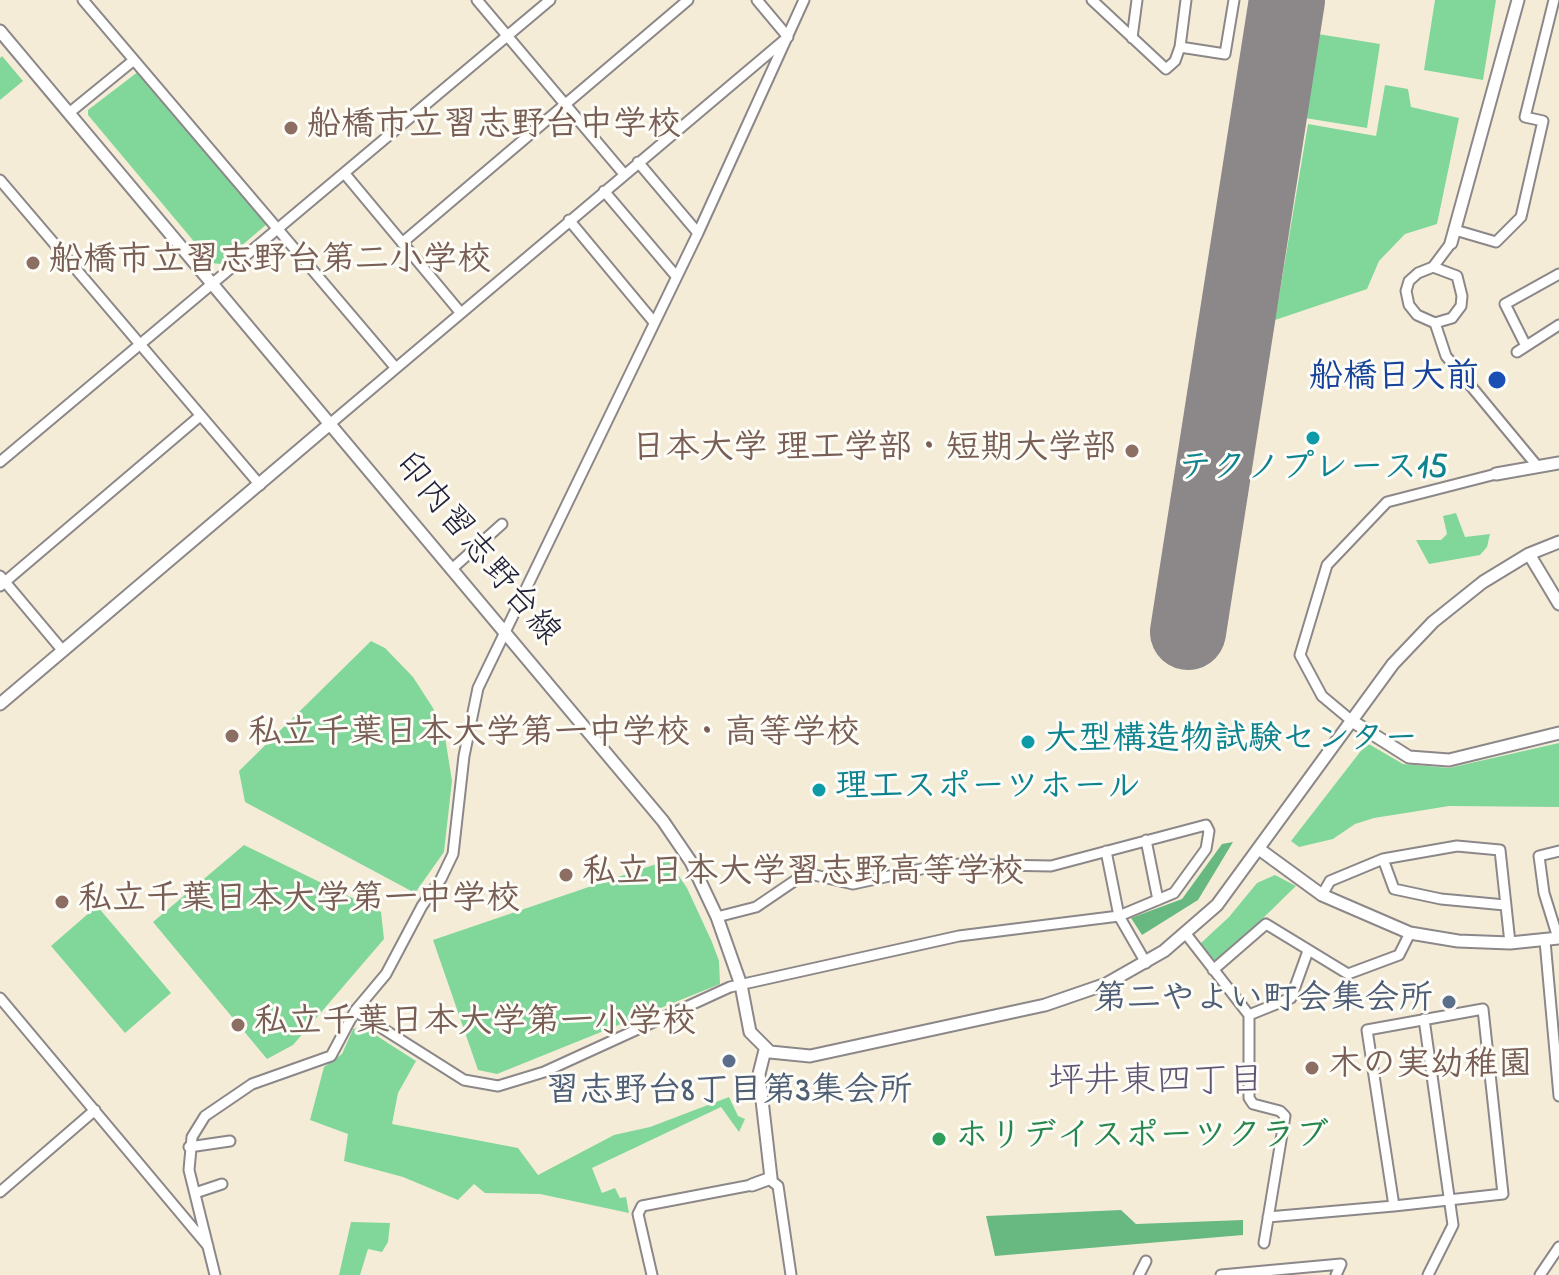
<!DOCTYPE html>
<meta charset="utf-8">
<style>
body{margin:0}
canvas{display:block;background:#f5ecd7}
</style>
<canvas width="1559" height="1275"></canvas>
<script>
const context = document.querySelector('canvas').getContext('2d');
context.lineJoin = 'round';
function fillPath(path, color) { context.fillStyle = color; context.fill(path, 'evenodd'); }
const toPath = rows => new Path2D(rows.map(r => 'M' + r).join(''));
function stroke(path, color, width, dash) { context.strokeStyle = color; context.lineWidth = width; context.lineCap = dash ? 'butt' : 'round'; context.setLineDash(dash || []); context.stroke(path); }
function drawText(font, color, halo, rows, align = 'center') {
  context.font = font + ' "Indie Flower","Klee One",sans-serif'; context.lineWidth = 6; context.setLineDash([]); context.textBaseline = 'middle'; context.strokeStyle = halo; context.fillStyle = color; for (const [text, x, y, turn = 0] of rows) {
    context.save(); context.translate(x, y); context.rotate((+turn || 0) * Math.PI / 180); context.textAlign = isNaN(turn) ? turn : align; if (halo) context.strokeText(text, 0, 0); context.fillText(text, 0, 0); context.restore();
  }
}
const green = toPath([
 [1435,0,1496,0,1483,80,1424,70],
 [1318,34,1380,44,1367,128,1305,118],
 [2,56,23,81,0,100,0,58],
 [139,71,267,224,220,264,212,263,88,115,88,110],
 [1385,85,1408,89,1411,107,1459,118,1437,224,1405,234,1379,261,1367,289,1275,320,1308,124,1376,136],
 [1456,513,1465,537,1490,534,1487,547,1480,555,1429,564,1416,540,1441,540,1447,534,1443,516],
 [371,641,385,648,413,677,433,708,445,737,452,781,444,852,415,893,245,802,239,771],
 [1367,743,1403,764,1449,768,1559,743,1559,807,1449,806,1412,812,1374,818,1355,824,1333,839,1299,847,1291,841],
 [244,845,381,912,384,939,293,1045,267,1059,153,922],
 [668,860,687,888,712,942,719,961,720,984,497,1074,478,1070,433,940],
 [1275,875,1296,886,1216,964,1201,943,1229,917,1257,883],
 [97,906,171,993,125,1033,51,946],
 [363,1027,416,1061,398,1093,392,1124,518,1148,538,1175,614,1135,650,1127,729,1097,738,1116,745,1119,739,1132,721,1107,592,1168,602,1193,615,1188,620,1198,626,1197,629,1213,540,1194,485,1193,474,1184,458,1200,403,1177,344,1161,348,1134,310,1120,324,1067,342,1054,353,1029],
 [351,1222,390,1223,388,1242,382,1252,368,1249,360,1275,339,1275]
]);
const forest = toPath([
 [1233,842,1198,900,1142,935,1131,918,1182,899,1222,844],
 [1121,1210,1136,1224,1243,1220,1243,1235,995,1256,986,1216]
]);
const runway = toPath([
 [1188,632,1287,0]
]);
const minor = toPath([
 [83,0,395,367],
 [477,0,624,174],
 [1092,0,1166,69,1175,61,1180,47,1186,0],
 [1132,38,1137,0],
 [1180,47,1225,54,1234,0],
 [69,113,134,60],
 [638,162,698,233],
 [345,174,460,312],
 [0,180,260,485],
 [604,191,676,276],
 [569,220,653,321],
 [1455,230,1496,242,1521,217,1543,121,1525,117,1554,0],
 [402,243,688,0],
 [1433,267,1457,276,1462,296,1461,306,1452,318,1435,323,1417,315,1409,305,1406,291,1409,281,1418,273,1433,267,1451,243],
 [1435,323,1446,356,1538,467],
 [1525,344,1505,304,1559,274],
 [1517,352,1559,325],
 [331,423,788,37,757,0],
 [0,462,550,0],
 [453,568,502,524],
 [0,576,63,651],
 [0,586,200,416],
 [1352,721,1322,696,1300,655,1327,565,1387,502,1496,474],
 [1146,840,1158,900],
 [1106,851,1119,916,1146,963],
 [1383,859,1394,889,1441,899,1505,905],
 [1322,895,1330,881,1383,859,1457,846,1500,850,1510,943],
 [1186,934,1249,1015,1249,1098,1253,1104,1280,1111,1285,1116,1264,1243],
 [1558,938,1544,893,1539,856,1559,851],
 [1545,941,1559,1096],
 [1213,970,1266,924,1348,974,1399,955,1410,933],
 [0,998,208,1246],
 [355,1011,464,1080,498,1086,544,1072,730,987,959,936,1119,916,1174,893,1206,849,1209,831,1206,825,1051,866,944,864,853,884,806,873,756,907,717,917],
 [1249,1015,1291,998,1308,951],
 [1424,1019,1453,1225,1428,1275],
 [189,1147,230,1141],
 [769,1179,778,1186,791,1275],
 [0,1192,95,1110],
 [195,1193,222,1184],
 [1268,1217,1394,1206,1503,1194,1483,1009,1367,1030,1394,1206],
 [215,1275,189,1170,192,1137,205,1116,252,1084,331,1056,355,1011,386,974,422,906,441,879,453,854,464,756,478,688,698,233,804,0],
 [652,1275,638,1214,642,1206,752,1185],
 [1139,1275,1146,1261],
 [1221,1275,1341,1264,1336,1275],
 [1540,1275,1559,1247]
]);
const tertiary = toPath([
 [0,31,663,821,691,862,717,917,741,985,750,1032,770,1052,810,1056,1045,1005,1106,984,1164,951,1217,905,1393,664,1433,622,1483,582,1529,554,1559,542],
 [1451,243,1518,0],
 [1496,474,1559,463],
 [1529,554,1559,604],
 [0,704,331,423],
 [1352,721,1409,757,1449,760,1559,733],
 [1259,849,1322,895,1410,933,1458,941,1510,943,1559,938],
 [752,1185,771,1178,759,1074,765,1050]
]);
const markers = [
 [291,128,8,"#8d6e63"],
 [33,263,8,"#8d6e63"],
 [1497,380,10,"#1a4fb4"],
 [1313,438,8,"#0f9aa8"],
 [1132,451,8,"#8d6e63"],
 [232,736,8,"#8d6e63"],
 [1028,742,8,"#0f9aa8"],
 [819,790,8,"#0f9aa8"],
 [566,875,8,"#8d6e63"],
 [62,902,8,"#8d6e63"],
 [1449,1002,8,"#5c6f8a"],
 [238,1025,8,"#8d6e63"],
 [729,1061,8,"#5c6f8a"],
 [1312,1068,8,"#8d6e63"],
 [939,1139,8,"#2e9e5b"]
];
const educationNames = [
 ["船橋市立習志野台中学校",307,128],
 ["船橋市立習志野台第二小学校",49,263],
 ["日本大学 理工学部・短期大学部",1116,451,"right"],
 ["私立千葉日本大学第一中学校・高等学校",248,736],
 ["私立日本大学習志野高等学校",582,875],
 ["私立千葉日本大学第一中学校",78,902],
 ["私立千葉日本大学第一小学校",254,1025],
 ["木の実幼稚園",1328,1068]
];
const transitNames = [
 ["船橋日大前",1479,380]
];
const cultureNames = [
 ["テクノプレース15",1313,471,"center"],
 ["大型構造物試験センター",1044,742],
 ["理工スポーツホール",835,790]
];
const streetNames = [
 ["印内習志野台線",475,551,50]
];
const serviceNames = [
 ["第二やよい町会集会所",1433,1002],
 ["習志野台8丁目第3集会所",729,1094,"center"]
];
const leisureNames = [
 ["ホリデイスポーツクラブ",955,1139]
];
const neighbourhoodNames = [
 ["坪井東四丁目",1156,1085]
];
fillPath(green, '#81d79a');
fillPath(forest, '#68b882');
stroke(runway, '#8c8789', 76);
stroke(minor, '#8c8789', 13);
stroke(tertiary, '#8c8789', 15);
stroke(minor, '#fff', 9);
stroke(tertiary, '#fff', 11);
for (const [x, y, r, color] of markers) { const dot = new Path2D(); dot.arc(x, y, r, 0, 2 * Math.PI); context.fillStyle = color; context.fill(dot); stroke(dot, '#fdfcf7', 3); }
drawText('bold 34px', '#785e54', '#fdfcf7', educationNames, 'left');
drawText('bold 34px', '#164399', '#fdfcf7', transitNames, 'right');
drawText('bold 34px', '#0d838f', '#fdfcf7', cultureNames, 'left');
drawText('34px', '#22223b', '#fdfcf7', streetNames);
drawText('bold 34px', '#4e5e75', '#fdfcf7', serviceNames, 'right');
drawText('bold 34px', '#27864d', '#fdfcf7', leisureNames, 'left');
drawText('36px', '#5f5473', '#fdfcf7', neighbourhoodNames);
</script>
